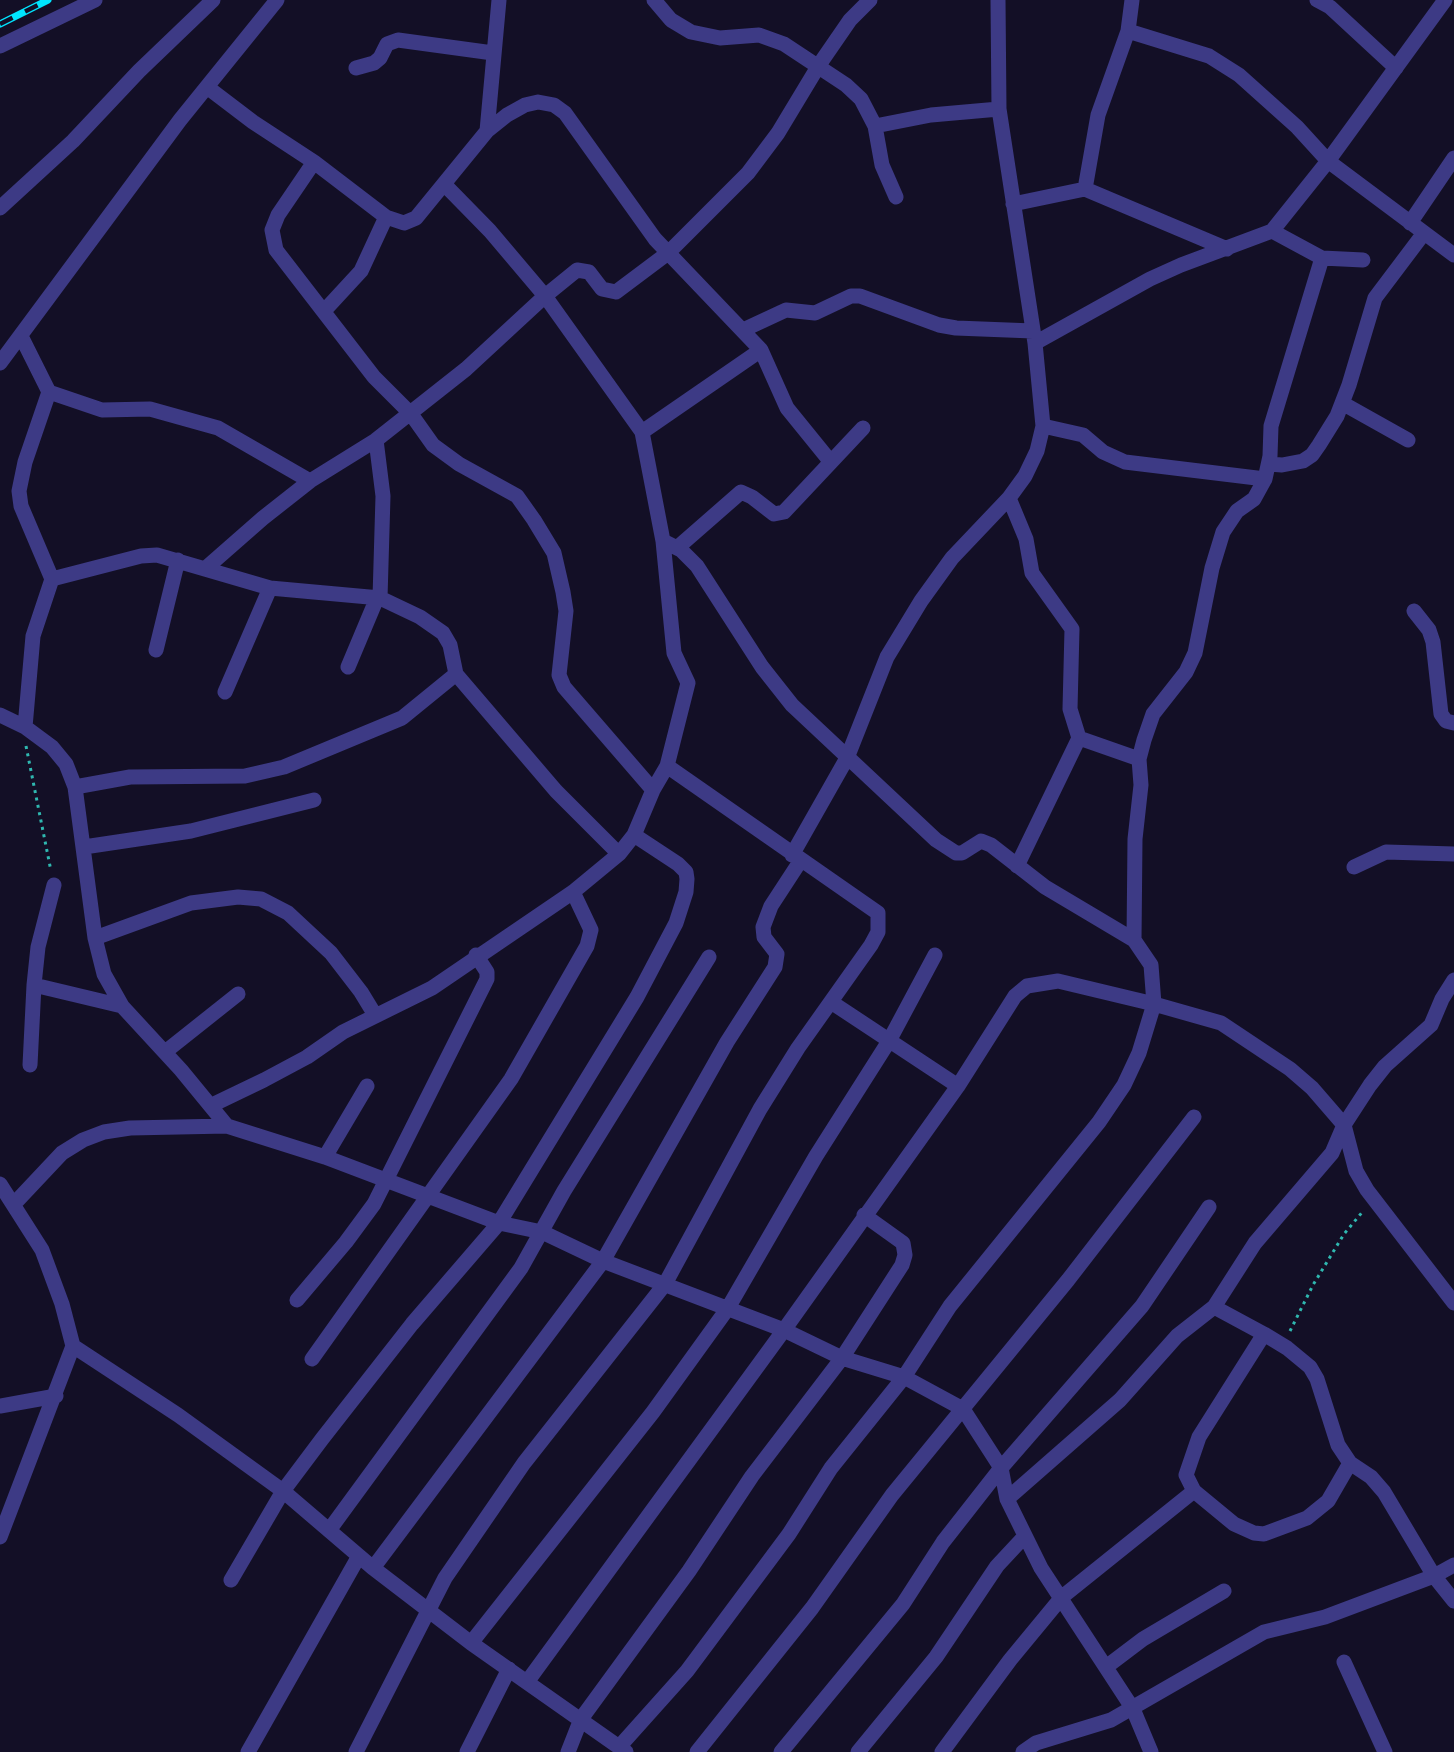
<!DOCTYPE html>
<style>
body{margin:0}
canvas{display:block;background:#130f26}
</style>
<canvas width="1454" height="1752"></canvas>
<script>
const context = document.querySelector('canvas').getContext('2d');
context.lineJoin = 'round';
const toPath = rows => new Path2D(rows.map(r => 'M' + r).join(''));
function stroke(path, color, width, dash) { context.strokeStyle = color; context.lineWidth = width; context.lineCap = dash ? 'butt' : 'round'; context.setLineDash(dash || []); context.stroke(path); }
const path = toPath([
 [26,746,51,871],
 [1290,1331,1313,1285,1344,1234,1364,1210]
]);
const minor = toPath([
 [654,0,671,20,691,32,720,38,759,35,784,44,846,85,861,99,875,126,931,115,999,109],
 [1317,0,1330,7,1396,68],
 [1128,31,1209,56,1239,75,1297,127,1328,161,1454,255],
 [0,46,95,0],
 [356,68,374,63,380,58,387,44,398,40,493,53],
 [207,87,253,122,314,162,386,217,404,223,416,218,487,131,507,115,525,105,538,102,554,105,565,113,655,239,761,350,642,432],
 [875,126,882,165,896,197],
 [487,131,499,0],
 [314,162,278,215,272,230,276,250,374,377,411,414,433,445,459,464,517,496,534,520,554,553,563,592,566,611,559,675,564,687,653,790],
 [1085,189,1098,115,1128,31,1132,0],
 [1013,204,1085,189,1227,249],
 [0,208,73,141,139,71,213,0],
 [1410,223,1454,158],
 [1322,258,1363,260],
 [325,310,361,271,386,217],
 [743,330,786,310,815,313,851,296,860,296,939,325,956,328,1033,331],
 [21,336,49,392,25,462,19,491,21,506,52,579,141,556,157,555,270,588,380,598,420,617,443,633,450,645,456,674,402,718,284,767,245,776,130,777,75,787],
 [1035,343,1150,279,1181,265,1272,231],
 [761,350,787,408,830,461],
 [0,363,180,120,277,0],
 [49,392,102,410,150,409,218,428,310,481],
 [1342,403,1408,440],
 [1043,426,1083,435,1103,452,1125,462,1265,479],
 [376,440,466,369,545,296,490,231,444,184],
 [1269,464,1282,465,1303,461,1312,455,1319,445,1337,416,1349,385,1375,298,1424,233],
 [1009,498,1026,539,1032,573,1072,629,1070,709,1079,738,1139,759],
 [663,541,681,550,697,566,762,667,792,705,936,840,956,853,962,853,981,841,991,845,1045,887,1134,940,1151,965,1154,1004,1221,1023,1290,1069,1312,1088,1344,1125,1356,1171,1367,1190,1454,1303],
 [677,548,741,492,752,497,774,514,784,512,863,428],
 [206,568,263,518,310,481,376,440,383,496,380,598],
 [1414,611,1429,630,1433,642,1441,714,1446,721,1454,723],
 [156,650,178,560],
 [348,667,377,598],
 [456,674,556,791,619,854],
 [225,692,270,588],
 [0,715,25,727],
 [667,766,688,683,674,653,663,541,642,432,545,296,577,270,589,272,602,289,616,292,668,253,748,173,778,133,819,65,850,20,870,0],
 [84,847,191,831,314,800],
 [792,855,847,758,887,657,921,601,952,558,1009,498,1025,476,1037,451,1043,426,1035,343,999,109,998,0],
 [1017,866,1079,738],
 [1354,867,1386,852,1454,854],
 [54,885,38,947,34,985,122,1006],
 [95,938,191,903,238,897,261,899,288,913,331,953,361,992,375,1015],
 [1134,940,1135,839,1141,785,1139,759,1144,740,1153,714,1186,672,1195,653,1212,568,1223,532,1237,511,1254,499,1265,479,1270,456,1271,426,1322,258,1272,231,1328,161,1445,0],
 [831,1002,958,1086],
 [165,1052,238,994],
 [30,1065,34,985],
 [212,1105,264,1080,307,1057,343,1032,432,988,573,892,619,854,634,835,653,790,667,766,878,913,878,932,871,945,798,1048,760,1109,665,1284,524,1463,445,1578,356,1752],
 [227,1126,325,1157,499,1223,542,1232,603,1261,784,1330,842,1358,904,1377,963,1409,1001,1468,1007,1499,1041,1568,1133,1709,1151,1752],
 [325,1157,367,1086],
 [0,1184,42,1250,62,1304,73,1346,0,1537],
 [14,1204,62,1153,83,1140,104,1132,130,1128,227,1126,181,1070,122,1006,104,974,95,938,75,787,66,764,52,747,25,727,33,636,52,579],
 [297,1300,346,1242,374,1204,487,979,487,972,476,955],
 [1214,1307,1264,1334,1287,1348,1310,1367,1317,1379,1338,1445,1350,1463,1328,1501,1307,1518,1264,1534,1254,1533,1234,1524,1194,1491,1186,1475,1199,1437,1264,1334],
 [73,1346,178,1415,283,1491,373,1568,471,1643,626,1752],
 [312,1359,511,1079,587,946,591,930,573,892],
 [0,1406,56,1396],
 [1007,1499,1120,1400,1177,1336,1214,1307,1255,1243,1332,1153,1344,1125,1370,1085,1385,1066,1431,1025,1442,999,1454,980],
 [330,1529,521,1268,564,1191,709,957],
 [1454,1565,1434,1576,1454,1601],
 [373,1568,603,1261,727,1042,775,967,777,954,764,937,763,927,771,906,801,860],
 [231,1580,283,1491,322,1439,412,1324,499,1223,637,997,676,923,686,892,687,879,686,872,678,864,634,835],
 [471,1643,653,1412,728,1308,816,1156,889,1041,935,955],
 [1344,1662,1385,1752],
 [1106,1667,1143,1639,1224,1591],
 [527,1682,784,1330,958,1086,1015,996,1027,986,1058,981,1154,1004,1139,1053,1124,1085,1099,1122,950,1306,904,1377,831,1468,789,1534,687,1671,619,1747],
 [248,1752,359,1556],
 [467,1752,509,1669],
 [568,1752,581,1719,689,1571,752,1476,842,1358,902,1265,905,1255,903,1243,864,1215],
 [697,1752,812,1608,892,1495,1068,1280,1194,1117],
 [781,1752,903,1604,943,1542,1001,1468,1142,1306,1209,1207],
 [858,1752,936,1657,997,1566,1024,1537],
 [942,1752,1010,1660,1062,1597,1194,1491],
 [1023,1752,1036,1743,1111,1720,1264,1632,1325,1617,1434,1576,1384,1492,1371,1477,1350,1463]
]);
const rail = toPath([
 [0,24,48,0]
]);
stroke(path, '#2fb8b0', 3, [3, 4.5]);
stroke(minor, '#3d3a85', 15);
stroke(rail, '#00e5ff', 7);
stroke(rail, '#130f26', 4.5, [14]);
</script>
